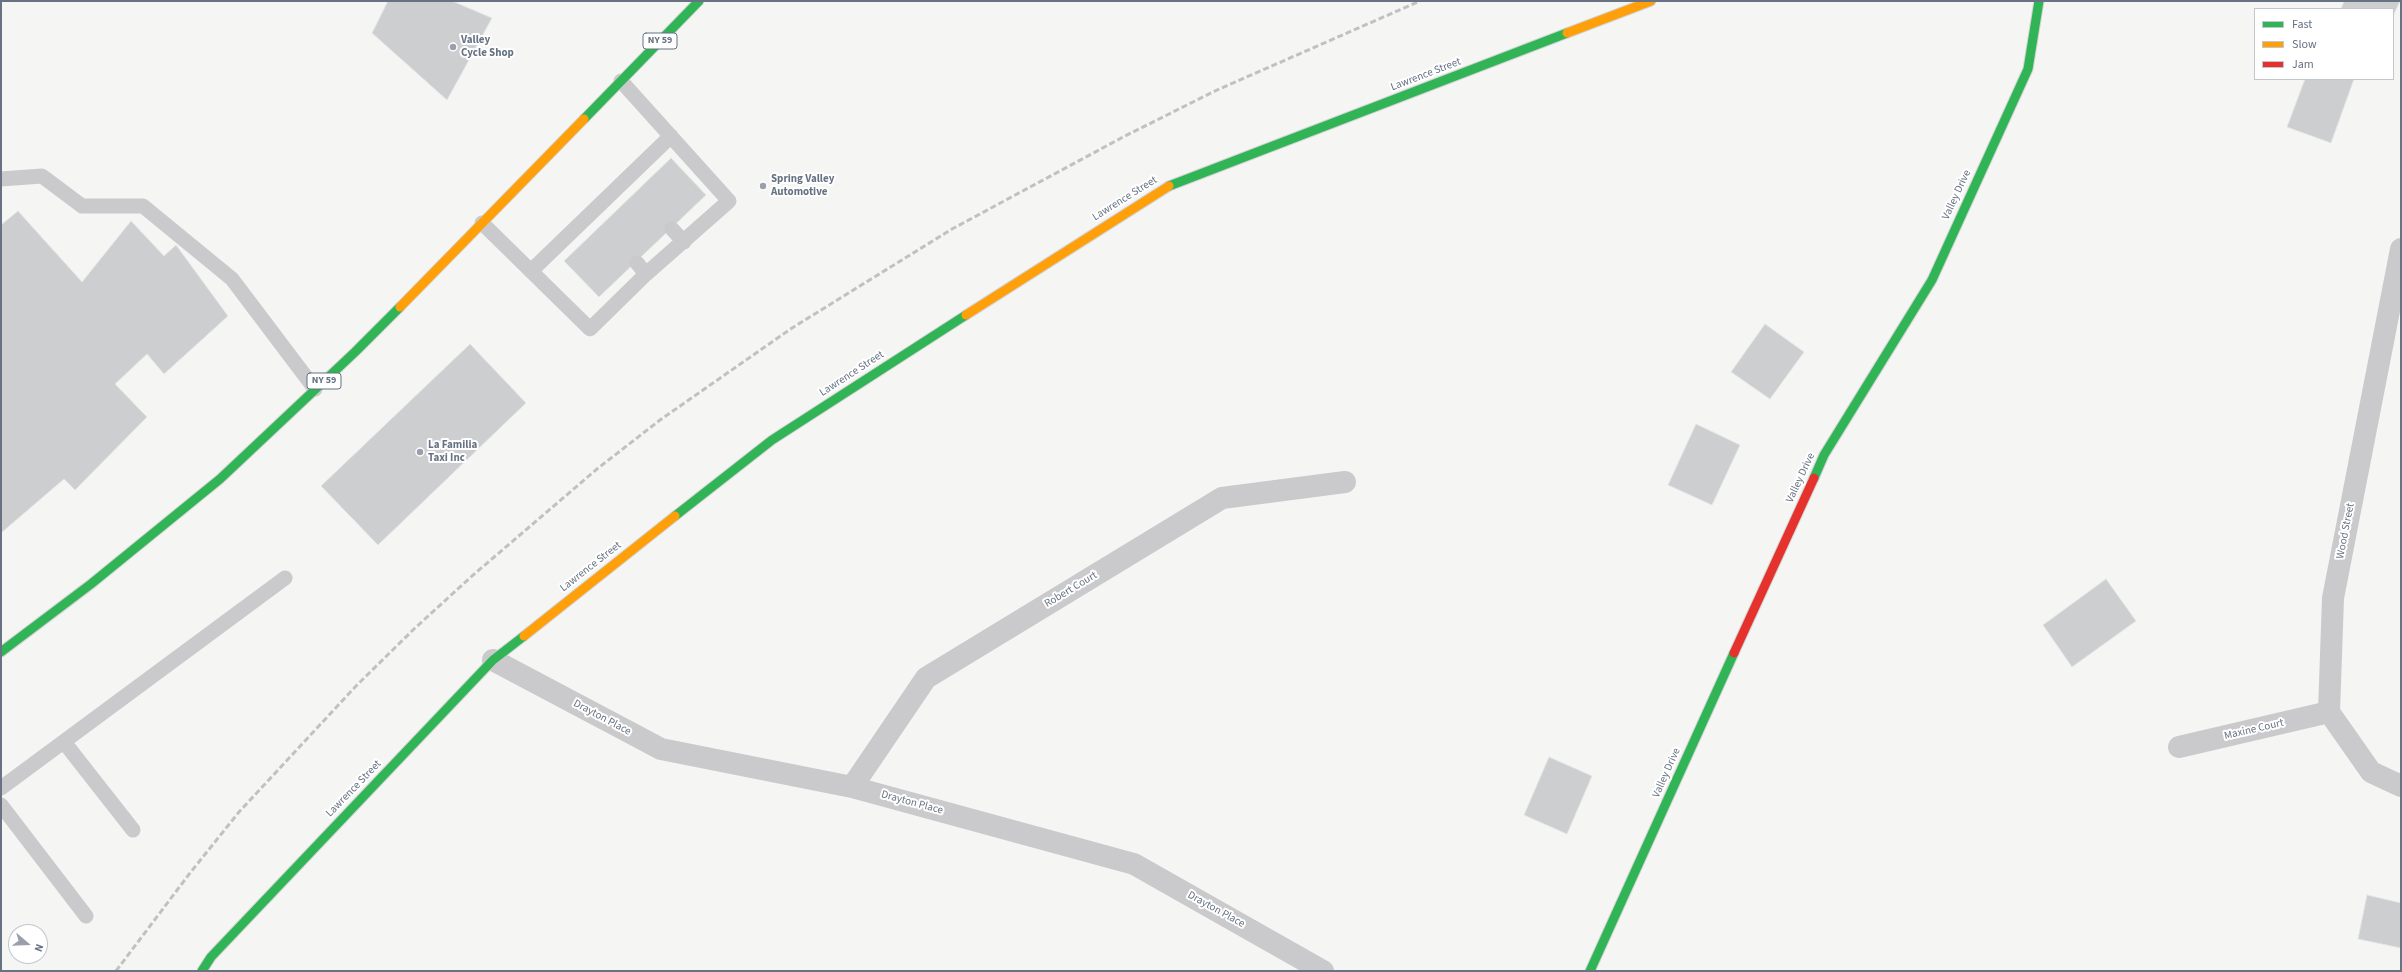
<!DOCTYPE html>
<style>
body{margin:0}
#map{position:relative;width:2402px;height:972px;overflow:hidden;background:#f5f5f4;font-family:"Source Sans 3",sans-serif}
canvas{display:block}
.frame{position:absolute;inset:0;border:2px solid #677383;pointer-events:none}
.legend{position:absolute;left:2254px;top:8px;width:140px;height:72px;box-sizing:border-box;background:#fff;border:1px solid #c2c7cd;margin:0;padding:5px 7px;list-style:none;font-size:12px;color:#677383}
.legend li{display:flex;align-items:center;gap:8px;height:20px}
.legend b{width:20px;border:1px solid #c2c7cd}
.north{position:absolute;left:8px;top:924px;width:40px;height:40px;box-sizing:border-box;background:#fff;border:1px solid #c2c7cd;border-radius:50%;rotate:109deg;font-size:11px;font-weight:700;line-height:16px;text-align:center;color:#677383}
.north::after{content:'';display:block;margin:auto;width:14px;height:18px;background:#99a0ab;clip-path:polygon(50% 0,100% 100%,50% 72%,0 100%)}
</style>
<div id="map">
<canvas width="2402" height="972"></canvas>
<div class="frame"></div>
<ul class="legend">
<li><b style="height:5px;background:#30b455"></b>Fast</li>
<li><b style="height:5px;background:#ff9f0a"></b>Slow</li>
<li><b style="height:5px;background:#e5322d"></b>Jam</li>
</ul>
<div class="north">N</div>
</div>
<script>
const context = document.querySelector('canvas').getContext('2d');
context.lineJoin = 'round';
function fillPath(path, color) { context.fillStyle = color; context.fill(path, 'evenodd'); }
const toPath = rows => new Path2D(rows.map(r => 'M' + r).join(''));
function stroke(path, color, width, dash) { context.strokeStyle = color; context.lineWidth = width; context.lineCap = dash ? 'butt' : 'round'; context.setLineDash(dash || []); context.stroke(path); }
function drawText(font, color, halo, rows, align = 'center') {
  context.font = font + ' "Source Sans 3",sans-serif'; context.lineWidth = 4; context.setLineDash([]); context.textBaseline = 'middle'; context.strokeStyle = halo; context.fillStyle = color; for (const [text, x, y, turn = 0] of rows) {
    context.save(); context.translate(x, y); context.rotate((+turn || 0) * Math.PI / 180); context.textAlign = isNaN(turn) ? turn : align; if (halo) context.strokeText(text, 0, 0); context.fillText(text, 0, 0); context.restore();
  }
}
const building = toPath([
 [388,1,452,1,492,18,447,100,372,33,388,1],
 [2344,1,2400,1,2393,16,2393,9,2341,9,2344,1],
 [2305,79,2354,79,2331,143,2287,127,2305,79],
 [671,158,706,195,599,297,564,261,671,158],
 [18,211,82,282,131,221,164,256,176,245,228,316,164,374,147,354,115,384,147,417,75,490,64,479,1,533,1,225,18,211],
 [1765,324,1804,352,1770,399,1731,372,1765,324],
 [470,344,526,403,378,545,321,486,470,344],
 [1696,424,1740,445,1712,505,1668,485,1696,424],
 [2106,579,2136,621,2072,667,2043,625,2106,579],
 [1549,757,1592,776,1567,834,1524,815,1549,757],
 [2367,895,2401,903,2401,948,2358,939,2367,895]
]);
const lane = toPath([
 [1,179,42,176,82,206,143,206,232,279,315,389],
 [482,223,590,329,646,274,729,201,621,81],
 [672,229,684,242],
 [637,263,646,274],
 [531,271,671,136],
 [64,742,133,830],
 [1,788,285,578],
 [1,805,86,916]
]);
const street = toPath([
 [2401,249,2333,598,2329,712,2371,772,2401,786],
 [493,660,661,749,852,787,1134,864,1323,971],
 [2179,747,2329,712],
 [852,787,926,678,1222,498,1345,482]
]);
const fast = toPath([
 [584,119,699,1],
 [1169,186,1567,33],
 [1814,478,1824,455,1932,280,2028,69,2039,1],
 [675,516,772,440,966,315],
 [1,652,91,584,220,479,355,352,400,307],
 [202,971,211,957,493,660,524,636],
 [1590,971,1734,653]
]);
const slow = toPath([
 [1567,33,1651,1],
 [400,307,584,119],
 [966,315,1169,186],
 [524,636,675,516]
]);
const jam = toPath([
 [1734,653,1814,478]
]);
const rail = toPath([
 [116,971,190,873,239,812,356,686,414,629,472,576,597,469,660,420,792,328,952,229,1125,136,1217,90,1420,1]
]);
const markers = [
 [453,47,4,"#99a0ab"],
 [763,186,4,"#99a0ab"],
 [420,452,4,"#99a0ab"]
];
const shields = [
 [660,41,34],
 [324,381,34]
];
const shieldNames = [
 ["NY 59",660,41],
 ["NY 59",324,381]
];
const poiNames = [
 ["Valley",461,41],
 ["Cycle Shop",461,54],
 ["Spring Valley",771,180],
 ["Automotive",771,193],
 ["La Familia",428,446],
 ["Taxi Inc",428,459]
];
const streetNames = [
 ["Lawrence Street",1426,75,-21],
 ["Valley Drive",1957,195,-65],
 ["Lawrence Street",1125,199,-32],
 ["Lawrence Street",852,374,-33],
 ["Valley Drive",1801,478,-65],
 ["Wood Street",2346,531,-79],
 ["Lawrence Street",591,567,-38],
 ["Robert Court",1071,590,-31],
 ["Drayton Place",602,718,28],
 ["Maxine Court",2254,730,-13],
 ["Valley Drive",1667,773,-66],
 ["Lawrence Street",354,789,-46],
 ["Drayton Place",912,803,15],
 ["Drayton Place",1216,910,29]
];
fillPath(building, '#cdced0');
stroke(building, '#e4e4e4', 1);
stroke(fast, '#d2d3d4', 11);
stroke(slow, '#d2d3d4', 11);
stroke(jam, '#d2d3d4', 11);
stroke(lane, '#cacacc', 15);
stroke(street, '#cacacc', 22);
stroke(fast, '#30b455', 9);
stroke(slow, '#ff9f0a', 9);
stroke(jam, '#e5322d', 9);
stroke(rail, '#c0c1c2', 3, [6, 3]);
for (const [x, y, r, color] of markers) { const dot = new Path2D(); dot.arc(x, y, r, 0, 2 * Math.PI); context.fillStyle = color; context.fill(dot); stroke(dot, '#fff', 1.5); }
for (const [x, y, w] of shields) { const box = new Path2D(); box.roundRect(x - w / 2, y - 8, w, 16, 3); context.fillStyle = '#fff'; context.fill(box); stroke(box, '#677383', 1); }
drawText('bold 10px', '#677383', null, shieldNames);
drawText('bold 11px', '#677383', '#fff', poiNames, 'left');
drawText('11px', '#677383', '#fff', streetNames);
</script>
